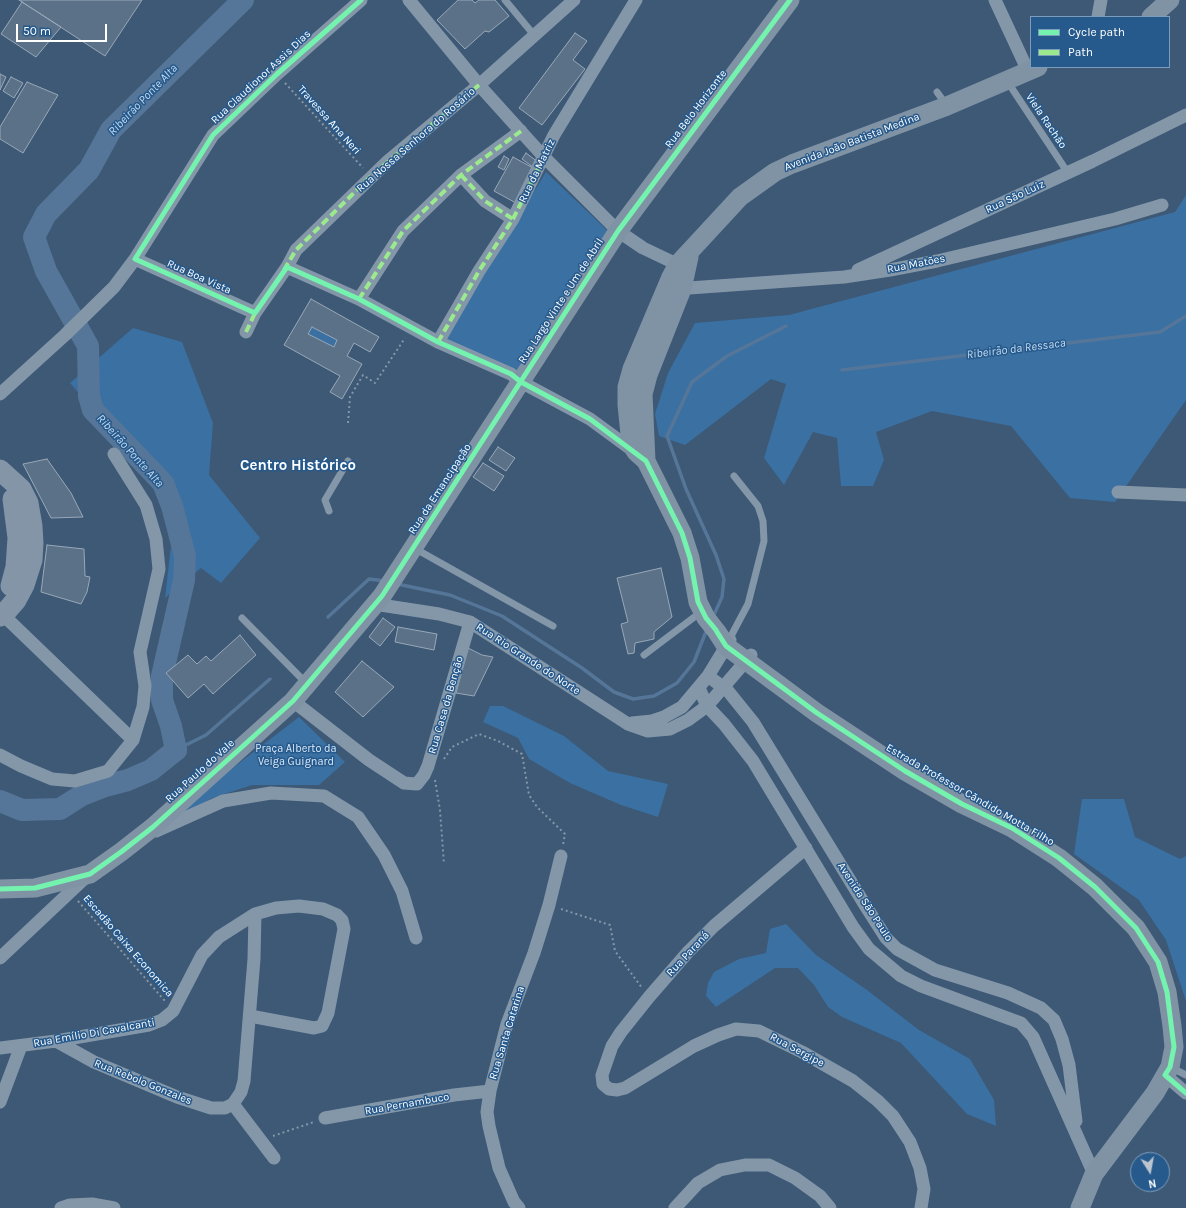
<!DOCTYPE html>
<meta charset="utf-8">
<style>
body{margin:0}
#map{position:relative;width:1186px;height:1208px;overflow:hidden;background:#3d5975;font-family:Karla,sans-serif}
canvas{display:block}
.legend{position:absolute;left:1030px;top:16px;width:140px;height:52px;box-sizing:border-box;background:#26598c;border:1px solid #7d9bba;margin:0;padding:5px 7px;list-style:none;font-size:12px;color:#fff}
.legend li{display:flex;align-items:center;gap:8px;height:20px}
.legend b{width:20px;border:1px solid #7d9bba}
.north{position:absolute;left:1130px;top:1152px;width:40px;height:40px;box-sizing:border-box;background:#26598c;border:1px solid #7d9bba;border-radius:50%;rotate:169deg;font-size:11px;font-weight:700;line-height:16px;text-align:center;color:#fff}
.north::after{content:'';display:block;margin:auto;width:14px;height:18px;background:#bbc5cf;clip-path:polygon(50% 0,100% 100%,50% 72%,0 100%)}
.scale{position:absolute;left:16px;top:24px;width:91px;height:18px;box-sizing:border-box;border:2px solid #fff;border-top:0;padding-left:5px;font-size:12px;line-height:14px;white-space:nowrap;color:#fff;-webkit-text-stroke:3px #26598c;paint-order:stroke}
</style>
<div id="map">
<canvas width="1186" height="1208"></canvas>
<ul class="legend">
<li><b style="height:5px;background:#73f3ae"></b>Cycle path</li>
<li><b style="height:5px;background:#9bea8d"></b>Path</li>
</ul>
<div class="north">N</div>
<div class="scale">50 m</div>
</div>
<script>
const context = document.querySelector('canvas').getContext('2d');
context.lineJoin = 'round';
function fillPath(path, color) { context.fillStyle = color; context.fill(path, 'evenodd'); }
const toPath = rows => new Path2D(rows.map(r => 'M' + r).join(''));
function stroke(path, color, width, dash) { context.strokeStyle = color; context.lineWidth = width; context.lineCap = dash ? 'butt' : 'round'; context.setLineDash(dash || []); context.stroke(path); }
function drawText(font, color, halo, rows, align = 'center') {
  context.font = font + ' Karla,sans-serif'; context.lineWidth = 3; context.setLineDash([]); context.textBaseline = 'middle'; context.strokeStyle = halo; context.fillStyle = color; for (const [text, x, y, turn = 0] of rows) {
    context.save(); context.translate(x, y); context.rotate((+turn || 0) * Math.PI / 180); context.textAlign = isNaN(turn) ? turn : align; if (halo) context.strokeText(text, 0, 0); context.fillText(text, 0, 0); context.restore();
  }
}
const green = toPath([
 [546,172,609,232,521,375,444,338],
 [1186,195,1186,400,1115,502,1070,498,1011,426,932,411,876,432,884,460,873,486,841,486,837,438,813,432,784,485,764,458,786,384,771,379,685,445,659,436,655,414,668,373,695,323,789,315,1175,212],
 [312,327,337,340,334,347,308,334],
 [133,328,182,342,213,423,209,475,260,538,221,583,201,568,165,598,172,537,162,489,70,383],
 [490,706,503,706,564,736,608,771,668,784,658,817,621,805,570,783,529,759,518,738,483,722],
 [299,717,345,762,319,785,252,785,212,798,182,815,165,820],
 [1082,799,1124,799,1135,837,1180,859,1186,856,1186,1001,1166,940,1139,900,1074,854],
 [786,924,816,955,867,990,919,1030,970,1059,994,1100,996,1126,967,1114,901,1043,842,1017,828,1007,814,985,798,968,775,968,716,1007,706,996,708,983,714,972,739,959,766,953,770,929]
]);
const stream = toPath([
 [842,370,1160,332,1186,316],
 [397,584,450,595,502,616,582,668,614,692,633,699,654,696,677,683,694,662,707,629],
 [328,617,369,579,385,581],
 [713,617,722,597,724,579,716,555,686,489,667,436,692,382,727,356,786,326],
 [176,750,206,735,270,679]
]);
const river = toPath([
 [0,801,22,810,60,809,82,795,105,786,128,780,151,770,176,750,171,726,162,700,162,676,184,580,185,556,172,506,163,483,93,410,89,396,88,346,46,271,34,237,46,214,89,170,111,130,243,0]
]);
const building = toPath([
 [19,0,142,0,105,56,19,0],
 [458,0,472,0,475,3,479,0,495,0,509,16,489,32,485,31,465,49,437,20,458,0],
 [22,2,61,27,36,57,1,34,22,2],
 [575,33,587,41,573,60,585,69,542,125,519,108,575,33],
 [0,74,6,77,0,90,0,74],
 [11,77,23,83,14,98,3,91,11,77],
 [27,82,58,95,23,153,0,139,0,127,27,82],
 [526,153,538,162,534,168,522,159,526,153],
 [504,156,509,159,504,170,498,167,504,156],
 [513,157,535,169,516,203,494,191,513,157],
 [311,299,379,337,370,352,354,343,347,356,362,364,342,399,330,392,340,376,284,345,311,299],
 [312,327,337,340,334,347,308,334,312,327],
 [498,447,515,458,506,471,489,460,498,447],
 [47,459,71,493,83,517,51,518,23,464,47,459],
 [483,463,504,476,494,491,473,477,483,463],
 [47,545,84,549,85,576,90,577,87,592,81,604,41,592,47,545],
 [661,568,672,617,654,632,654,639,635,643,634,653,628,654,621,624,628,622,617,578,661,568],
 [383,618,395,627,380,646,369,637,383,618],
 [398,627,437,634,434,650,395,642,398,627],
 [240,635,256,655,213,694,204,684,188,698,166,673,188,655,197,664,206,656,211,661,240,635],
 [468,648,482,655,493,657,474,696,456,693,468,648],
 [362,661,394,687,363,717,335,692,362,661]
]);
const path = toPath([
 [285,83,363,168],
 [348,423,350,397,363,375,375,383,405,338],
 [444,759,452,747,479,734,498,741,522,754,529,795,537,807,565,834,563,845],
 [435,780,440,810,444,864],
 [78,901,165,1001],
 [561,909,610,925,615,951,642,988],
 [273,1136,314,1122]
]);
const lane = toPath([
 [505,0,534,35],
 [1007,81,1068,173],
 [937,92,947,106],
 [329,511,325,500,348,461],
 [414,548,553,626],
 [242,618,307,684],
 [730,638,748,604,764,541,763,521,758,506,734,476],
 [644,655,701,612],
 [1170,1067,1186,1075]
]);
const street = toPath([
 [409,0,479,85,544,157,618,231,643,248,685,268],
 [995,0,1028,71],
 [1098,17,1101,0],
 [461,175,485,201,513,219],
 [135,259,255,313],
 [287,267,359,299,438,342,511,374,521,382,590,419,635,452],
 [858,270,1093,161,1186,115],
 [675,289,844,277,890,270,937,261,1115,219,1162,205],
 [359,299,403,231,461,175,521,131],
 [246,332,255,313,287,267,296,250,388,161,479,85,574,0],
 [438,342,479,271,513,219,554,135,636,0],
 [0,394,65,335,114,287,135,259,213,135,277,74,361,0],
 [1118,492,1186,495],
 [374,604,439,614,470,622,628,724,648,731,670,729,688,720,707,706,751,655],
 [0,612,133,740],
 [708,676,728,691,753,722,865,905,886,938,897,949,935,970,1008,993,1041,1008,1054,1020,1062,1039,1069,1065,1076,1121],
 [699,688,707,706,724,724,753,761,853,927,869,949,901,976,921,986,1021,1023,1033,1037,1094,1174],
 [293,701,369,760,404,783,417,784,424,775,428,766,470,622],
 [632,723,652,721,664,717,682,707,708,676,730,640],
 [0,755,21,766,52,779,75,781,108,771,133,740,143,707,145,686,140,652,159,569,156,539,146,505,114,454],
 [156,831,223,801,271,793,324,796,358,817,384,855,402,891,416,938],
 [806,848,714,926,688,952,649,997,621,1032,612,1046,602,1075,603,1084,609,1089,617,1090,625,1088,694,1046,718,1035,736,1029,759,1031,802,1052,853,1081,878,1101,893,1116,910,1142,920,1168,924,1189,921,1208],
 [0,958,87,876],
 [250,1016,314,1028,322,1026,328,1013,344,929,342,920,337,915,323,909,299,906,276,908,255,914],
 [0,1048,56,1041,149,1025,162,1020,173,1011,202,955,219,937,255,914,254,959,244,1081,241,1092,233,1104,225,1108,211,1108,177,1097,94,1062,56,1041],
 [1165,1075,1186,1093],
 [0,1102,21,1046],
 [233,1104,274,1158],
 [325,1118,454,1095,490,1091],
 [61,1208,70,1205,92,1204,114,1208],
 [519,1208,514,1202,499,1168,489,1126,487,1112,490,1091,507,1024,534,953,549,905,561,856],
 [675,1208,698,1183,720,1170,745,1165,769,1165,795,1178,820,1196,830,1208]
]);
const secondary = toPath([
 [1151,17,1170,0],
 [1038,67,947,106,792,164,775,172,740,197,678,264,671,277,632,369,627,387,627,405,631,444,636,452,646,461,682,533,690,558,698,602,706,618,717,632,726,646,817,713,905,771,962,804,1012,828,1059,858,1095,887,1136,928,1158,962,1167,992,1172,1026,1174,1047,1170,1067,1155,1093,1094,1174,1080,1208],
 [646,461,643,394,648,375,682,289,689,257],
 [0,889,35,888,90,874,121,852,153,827,293,701,382,596,618,231,790,0]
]);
const primary = toPath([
 [0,470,21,489,28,503,32,526,33,543,32,560,24,585,16,600,3,615,0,616],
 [11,586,16,567,18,538,13,499]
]);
const quiet = toPath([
 [461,175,485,201,513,219],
 [284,270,296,250,370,177,479,85],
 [359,299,403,231,461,175,521,131],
 [246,332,256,311],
 [438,342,479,271,513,219,544,157]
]);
const cycleway = toPath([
 [361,0,277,74,213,135,135,259,255,313,287,267,359,299,438,342,511,374,521,382,590,419,646,461,682,533,690,558,698,602,706,618,716,630],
 [717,632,726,646,817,713,905,771,962,804,1012,828,1059,858,1095,887,1136,928,1158,962,1167,992,1174,1047,1170,1067,1165,1075,1186,1093],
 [0,889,35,888,90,874,121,852,153,827,293,701,382,596,618,231,790,0]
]);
const streetNames = [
 ["Rua Claudionor Assis Dias",261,77,-43],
 ["Rua Belo Horizonte",696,109,-53],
 ["Travessa Ana Neri",329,120,48],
 ["Viela Rachão",1046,121,56],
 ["Rua Nossa Senhora do Rosário",416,140,-41],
 ["Avenida João Batista Medina",852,142,-21],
 ["Rua da Matriz",537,171,-64],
 ["Rua São Luiz",1015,197,-25],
 ["Rua Matões",916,264,-11],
 ["Rua Boa Vista",199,277,24],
 ["Rua Largo Vinte e Um de Abril",561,301,-57],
 ["Rua da Emancipação",440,489,-57],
 ["Rua Rio Grande do Norte",528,659,33],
 ["Rua Casa da Benção",446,705,-74],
 ["Rua Paulo do Vale",200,771,-42],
 ["Estrada Professor Cãndido Motta Filho",970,795,30],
 ["Avenida São Paulo",865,902,57],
 ["Escadão Caixa Economica",128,946,49],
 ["Rua Paraná",688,954,-47],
 ["Rua Emílio Di Cavalcanti",94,1033,-10],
 ["Rua Santa Catarina",507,1033,-73],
 ["Rua Sergipe",797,1050,28],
 ["Rua Rebolo Gonzales",143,1082,22],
 ["Rua Pernambuco",407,1104,-10]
];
const parkNames = [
 ["Praça Alberto da",296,749],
 ["Veiga Guignard",296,762]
];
const waterNames = [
 ["Ribeirão Ponte Alta",143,100,-46],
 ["Ribeirão da Ressaca",1016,349,-7],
 ["Ribeirão Ponte Alta",130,451,48]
];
const districtNames = [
 ["Centro Histórico",298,466]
];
fillPath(green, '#3b70a2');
stroke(stream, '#557698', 3.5);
stroke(river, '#557698', 22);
fillPath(building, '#5b7187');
stroke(building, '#99a8b8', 1);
stroke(path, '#8497a9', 2, [2, 3]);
stroke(lane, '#8497a9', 7);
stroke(street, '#8497a9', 13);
stroke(secondary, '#8093a5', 19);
stroke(primary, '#8395a7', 21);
stroke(quiet, '#9bea8d', 4, [8, 4]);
stroke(cycleway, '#73f3ae', 5);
drawText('11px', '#fff', '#26598c', streetNames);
drawText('11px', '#dae9f8', '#26598c', parkNames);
drawText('italic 12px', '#c1daf1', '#26598c', waterNames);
drawText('bold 15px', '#fff', '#26598c', districtNames);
</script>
